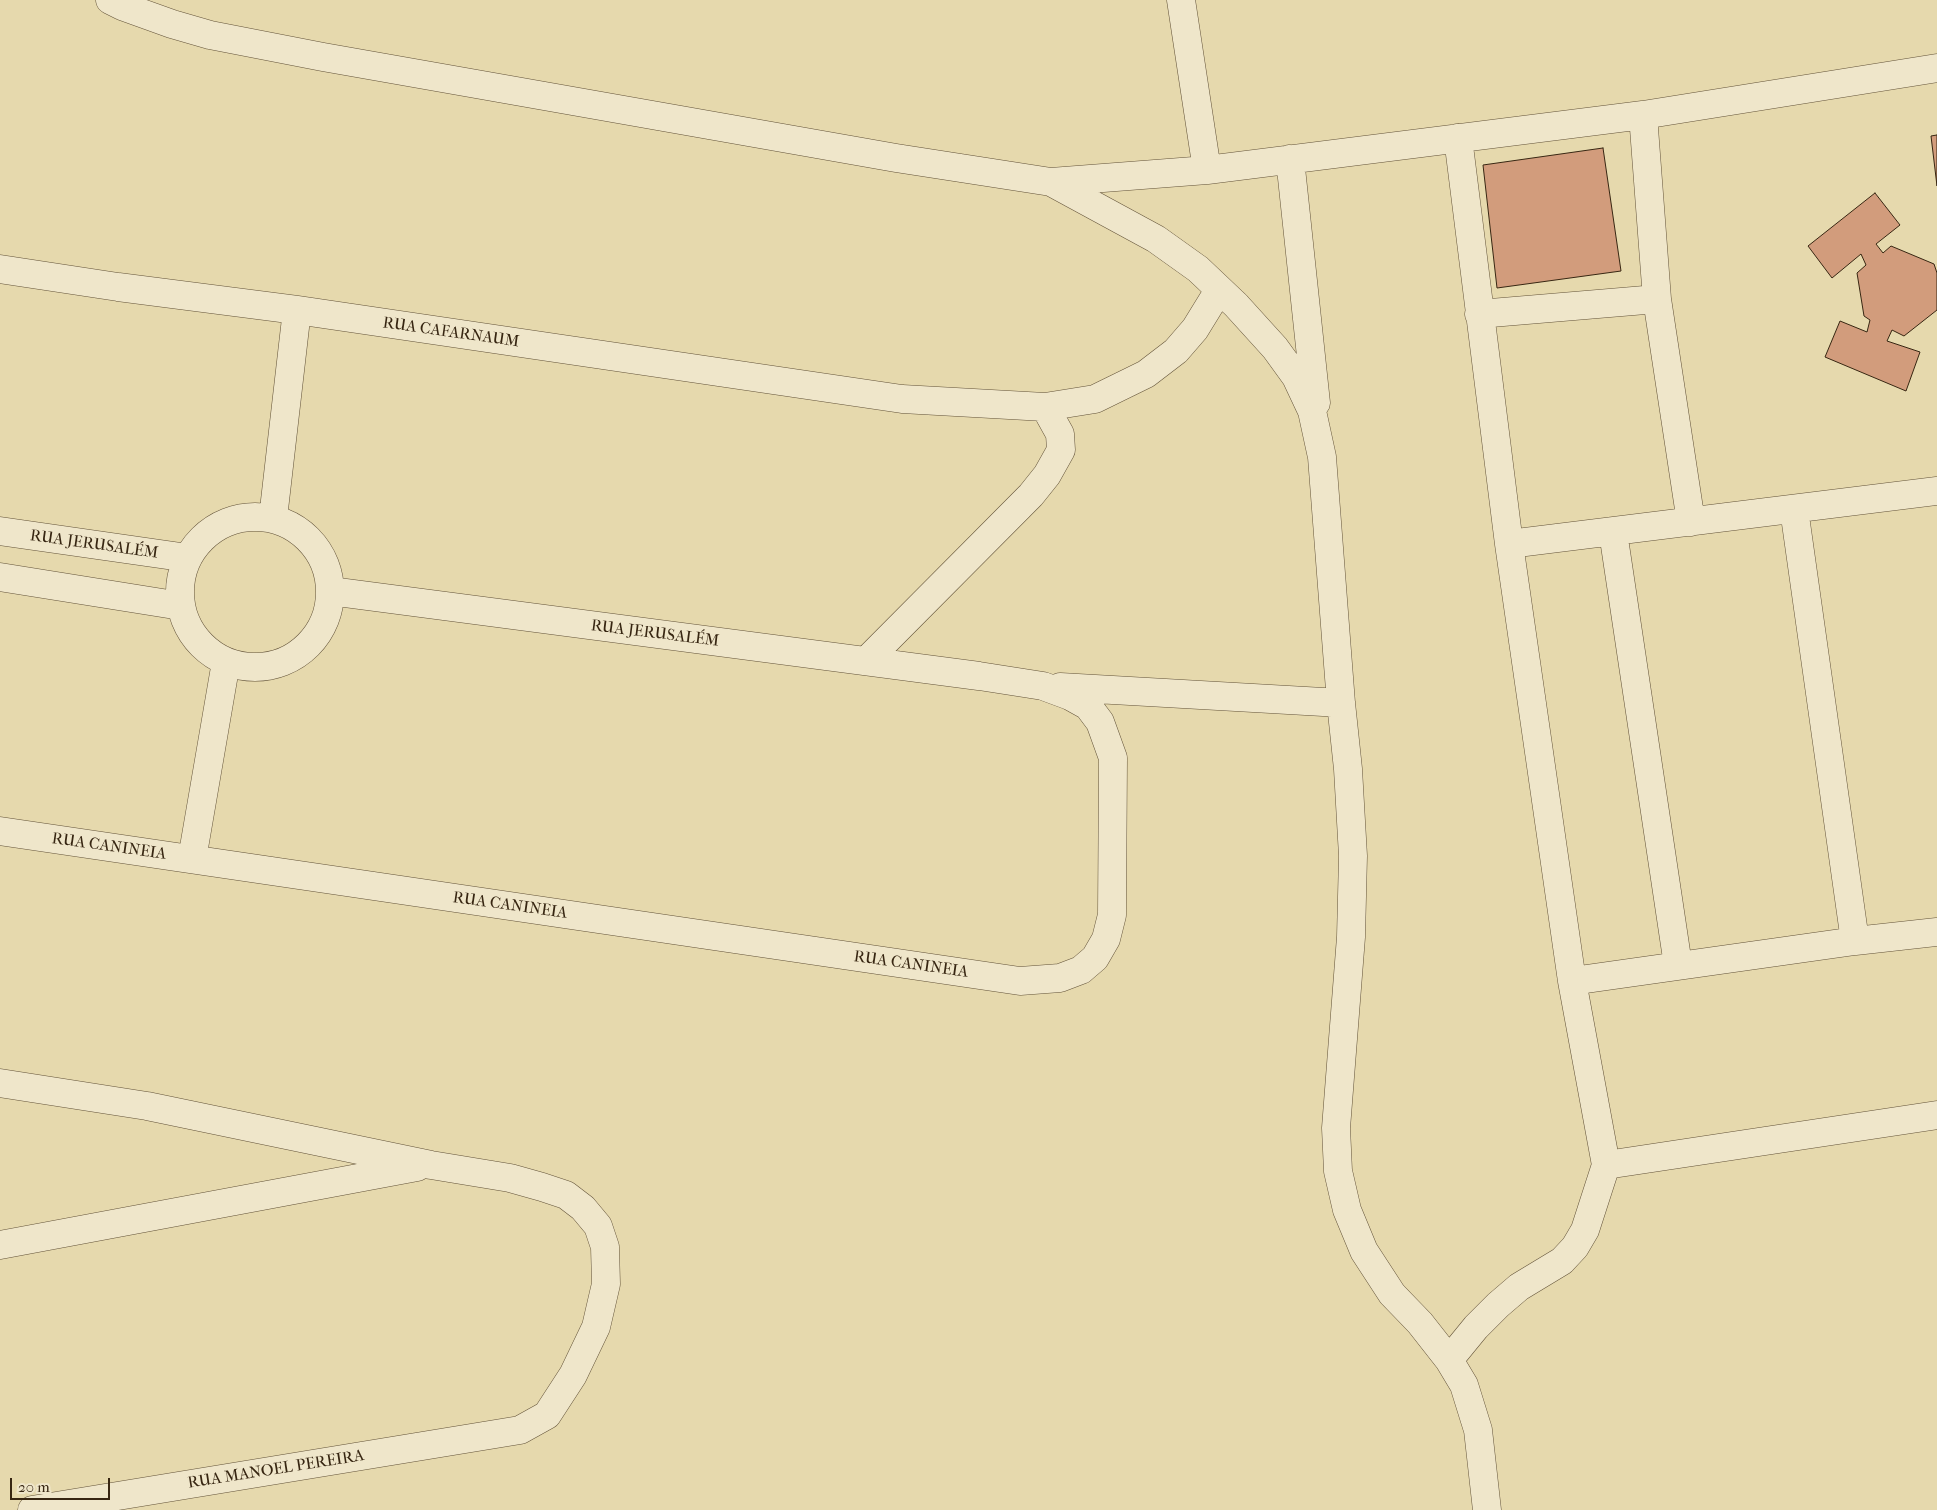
<!DOCTYPE html>
<meta charset="utf-8">
<style>
body{margin:0}
#map{position:relative;width:1937px;height:1510px;overflow:hidden;background:#e6d9ad;font-family:"IM FELL French Canon",serif}
canvas{display:block}
.scale{position:absolute;left:10px;top:1478px;width:100px;height:22px;box-sizing:border-box;border:2px solid #372612;border-top:0;padding-left:6px;font-size:15px;line-height:18px;white-space:nowrap;color:#372612;-webkit-text-stroke:4px #efe6ca;paint-order:stroke}
</style>
<div id="map">
<canvas width="1937" height="1510"></canvas>
<div class="scale">20 m</div>
</div>
<script>
const context = document.querySelector('canvas').getContext('2d');
context.lineJoin = 'round';
function fillPath(path, color) { context.fillStyle = color; context.fill(path, 'evenodd'); }
const toPath = rows => new Path2D(rows.map(r => 'M' + r).join(''));
function stroke(path, color, width, dash) { context.strokeStyle = color; context.lineWidth = width; context.lineCap = dash ? 'butt' : 'round'; context.setLineDash(dash || []); context.stroke(path); }
function drawText(font, color, halo, rows, align = 'center') {
  context.font = font + ' "IM FELL French Canon",serif'; context.lineWidth = 4; context.setLineDash([]); context.textBaseline = 'middle'; context.strokeStyle = halo; context.fillStyle = color; for (const [text, x, y, turn = 0] of rows) {
    context.save(); context.translate(x, y); context.rotate((+turn || 0) * Math.PI / 180); context.textAlign = isNaN(turn) ? turn : align; if (halo) context.strokeText(text, 0, 0); context.fillText(text, 0, 0); context.restore();
  }
}
const building = toPath([
 [1937,135,1937,186,1931,136,1937,135],
 [1603,148,1621,271,1497,288,1483,165,1603,148],
 [1875,193,1900,225,1876,244,1883,253,1891,246,1934,264,1937,273,1937,310,1904,336,1892,330,1887,341,1920,352,1906,391,1825,357,1840,321,1867,332,1870,320,1864,316,1857,273,1866,265,1861,254,1832,278,1808,246,1875,193]
]);
const street = toPath([
 [110,0,122,6,172,24,210,35,323,57,896,158,1051,182,1207,170,1643,115,1937,68],
 [1181,0,1207,170],
 [1643,115,1657,299,1691,522],
 [1290,159,1316,403],
 [1051,182,1156,239,1198,269,1236,305,1275,348,1296,377,1312,411,1322,457,1341,703,1348,769,1353,856,1351,937,1336,1128,1338,1171,1347,1210,1364,1251,1392,1294,1420,1323,1449,1360,1464,1385,1478,1430,1487,1510],
 [0,269,118,287,297,310,902,399,1045,407,1095,399,1146,374,1176,351,1195,329,1219,290],
 [1479,314,1657,299],
 [1794,509,1855,941],
 '180 592a75 75 0 1 1 150 0a75 75 0 1 1-150 0Z',
 [273,518,297,310],
 [0,531,188,558],
 [1613,532,1678,965],
 [1509,544,1937,491],
 [0,577,181,606],
 [866,661,1031,495,1047,475,1061,450,1060,434,1045,407],
 [1060,687,1341,703],
 [0,831,1020,981,1060,978,1081,970,1095,958,1106,939,1112,915,1113,758,1100,722,1088,706,1070,696,1043,686,979,676,330,591],
 [192,859,226,662],
 [1572,981,1855,941,1937,932],
 [0,1083,147,1106,431,1165,510,1178,542,1187,566,1195,583,1208,598,1226,605,1247,606,1284,596,1327,573,1375,547,1415,520,1430,32,1510],
 [1606,1165,1937,1115],
 [0,1245,417,1167],
 [1449,1360,1476,1327,1498,1305,1519,1287,1562,1261,1575,1247,1585,1230,1606,1165,1572,981,1509,544,1458,138]
]);
const streetNames = [
 ["RUA CAFARNAUM",451,333,8],
 ["RUA JERUSALÉM",94,545,8],
 ["RUA JERUSALÉM",655,634,7],
 ["RUA CANINEIA",109,847,8],
 ["RUA CANINEIA",510,906,8],
 ["RUA CANINEIA",911,965,8],
 ["RUA MANOEL PEREIRA",276,1470,-9]
];
fillPath(building, '#d29c7c');
stroke(building, '#372612', 1);
stroke(street, '#635339', 29);
stroke(street, '#efe6ca', 28);
drawText('16px', '#372612', '#efe6ca', streetNames);
</script>
